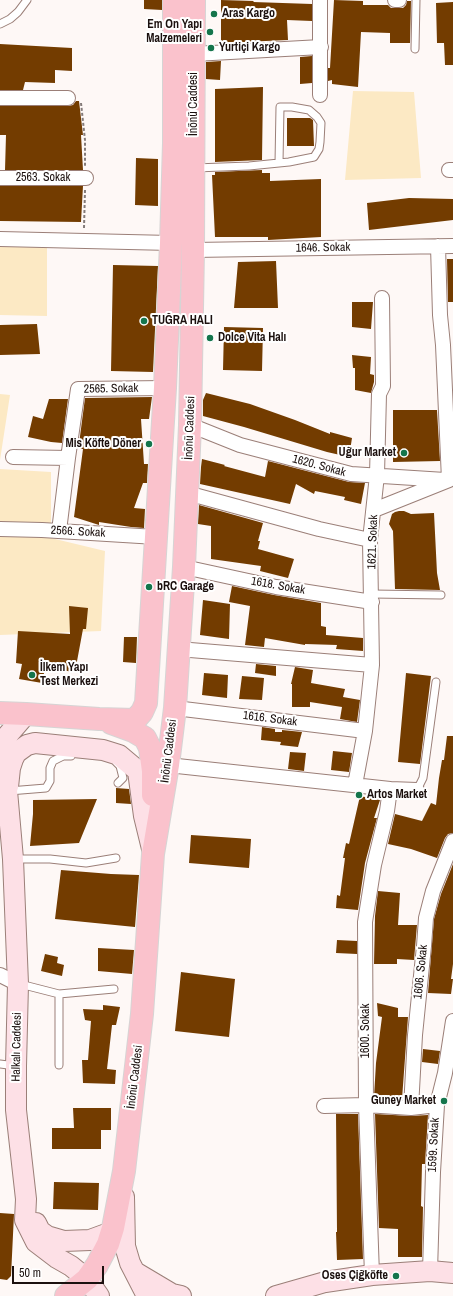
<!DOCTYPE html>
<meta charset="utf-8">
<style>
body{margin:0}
#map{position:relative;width:453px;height:1296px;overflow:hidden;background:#fef8f6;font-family:"Archivo Narrow",sans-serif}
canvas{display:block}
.scale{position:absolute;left:12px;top:1266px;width:92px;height:18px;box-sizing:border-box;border:2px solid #1b100e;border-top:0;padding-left:5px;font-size:12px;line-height:14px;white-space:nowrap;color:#1b100e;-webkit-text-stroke:3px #fff;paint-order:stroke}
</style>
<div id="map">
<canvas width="453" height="1296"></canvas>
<div class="scale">50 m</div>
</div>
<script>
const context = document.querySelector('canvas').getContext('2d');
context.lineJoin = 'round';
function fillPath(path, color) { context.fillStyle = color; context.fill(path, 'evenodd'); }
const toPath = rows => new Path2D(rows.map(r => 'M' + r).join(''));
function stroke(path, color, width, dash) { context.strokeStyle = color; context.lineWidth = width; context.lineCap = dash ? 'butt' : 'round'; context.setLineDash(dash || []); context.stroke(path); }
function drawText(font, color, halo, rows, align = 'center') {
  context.font = font + ' "Archivo Narrow",sans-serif'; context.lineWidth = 4; context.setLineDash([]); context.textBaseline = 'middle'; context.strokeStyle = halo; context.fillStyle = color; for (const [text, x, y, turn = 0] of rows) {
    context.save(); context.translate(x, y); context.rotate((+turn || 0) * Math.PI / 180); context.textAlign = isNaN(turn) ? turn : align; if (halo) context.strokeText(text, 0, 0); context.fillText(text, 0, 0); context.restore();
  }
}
const green = toPath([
 [353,91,414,92,421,178,345,180],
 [0,232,47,233,47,316,0,315],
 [0,394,10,395,0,460],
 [0,469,51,472,51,538,105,551,101,631,0,635]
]);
const building = toPath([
 [144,0,162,0,162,10,144,9],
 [221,0,254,1,253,2,312,4,312,21,287,20,288,40,221,43],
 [334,0,363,1,363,5,388,5,391,8,403,8,406,5,407,1,411,1,410,43,390,43,390,33,361,32,358,87,332,84,332,80,328,81,328,68,330,68],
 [453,2,453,65,445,65,444,43,437,43,436,3],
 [0,44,72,48,72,71,55,70,55,83,25,82,23,90,0,90],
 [312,56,312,83,300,84,300,57],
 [221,61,220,80,206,79,206,62],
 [263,87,262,160,215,162,215,89],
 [76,101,79,101,83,135,81,135,83,170,5,170,6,135,0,135,0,106,68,106,73,105],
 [287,118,310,118,313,120,314,146,287,146],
 [136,158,158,159,158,206,135,205],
 [262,170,262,173,270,173,270,181,321,179,321,237,268,240,268,237,215,237,212,175,215,175,215,172],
 [0,186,83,186,81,222,0,221],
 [409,198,453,199,453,220,369,230,367,203],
 [447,259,453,259,453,302,448,302],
 [276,261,278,308,234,308,238,262],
 [113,265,158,266,153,372,111,371],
 [352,302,373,302,371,329,352,327],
 [37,324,40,354,0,355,0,325],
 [224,327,263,328,262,371,223,370],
 [352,355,371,357,370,374,374,375,374,382,371,393,355,390,355,368,353,368],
 [206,393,250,404,295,420,330,434,330,432,352,438,349,457,327,452,244,427,203,416,203,400],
 [152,397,149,419,141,419,144,464,148,464,147,483,143,483,134,508,145,509,144,528,131,527,99,522,99,525,74,517,83,449,80,449,81,444,79,444,85,398],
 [49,399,68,399,62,443,51,442,28,437,33,416,43,419],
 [393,410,437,410,440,461,393,462],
 [202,459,225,465,224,466,265,477,268,461,349,482,365,483,361,504,344,500,345,497,315,491,314,494,296,484,290,504,200,484,201,467],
 [199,505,263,523,258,541,260,541,258,549,294,559,288,578,260,571,261,566,211,559,211,526,198,524],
 [399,511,404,511,411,514,434,513,437,573,440,590,395,589,393,531,389,524,392,514,395,512],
 [232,586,274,595,321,603,321,626,326,627,326,635,363,638,363,651,336,649,337,645,305,644,305,645,265,638,264,647,245,645,250,606,229,602],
 [203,600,230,604,229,639,200,635],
 [69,606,88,608,86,629,83,629,75,672,45,668,42,683,19,679,22,664,16,663,18,631,70,634],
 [124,637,137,637,136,663,123,662],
 [256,664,276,666,276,676,255,673],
 [295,667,313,670,311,683,345,689,343,697,360,700,357,722,340,719,342,707,310,702,310,707,292,707,292,684,291,684],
 [204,673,228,675,227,698,202,695],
 [406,673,431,676,420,764,398,762],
 [242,676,264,678,262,700,239,699],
 [262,727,275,729,275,732,282,732,282,730,302,732,298,747,280,745,281,742,261,740],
 [447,736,453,736,453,833,448,834,445,838,437,858,411,849,388,844,395,814,422,821,431,803,436,805,439,778,442,760,444,760],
 [333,751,352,753,349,772,331,770],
 [290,752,306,753,304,771,288,769],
 [116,788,129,789,131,804,116,803],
 [360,796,380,800,374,818,377,818,365,863,358,910,336,908,337,895,340,896,345,858,343,858,346,843,349,844],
 [97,799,79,843,30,846,33,814,33,800],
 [191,835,251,839,249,868,189,863],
 [453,864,453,964,451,979,453,979,451,994,428,993,434,919,441,894],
 [61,870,111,874,139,875,135,927,55,919],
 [378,891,400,893,398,925,417,925,414,960,397,959,397,964,374,964,375,916],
 [337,940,357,941,357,954,336,953],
 [98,948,134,950,132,974,98,971],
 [45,954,58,957,57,963,64,965,62,976,41,971],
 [181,972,235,979,229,1037,175,1031],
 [377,1003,398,1008,398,1017,408,1017,402,1099,374,1097,376,1063,382,1017,378,1016],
 [103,1005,120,1007,116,1025,112,1025,107,1069,116,1070,115,1084,83,1083,82,1060,88,1060,91,1021,85,1020,83,1009,103,1010],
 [423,1049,440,1051,438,1064,422,1062],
 [73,1108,111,1108,111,1130,101,1130,101,1149,52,1149,52,1128,74,1128],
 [336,1114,358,1114,363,1259,337,1260,336,1232,337,1232],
 [375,1114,410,1116,428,1115,425,1164,422,1164,421,1206,423,1207,422,1257,398,1257,398,1229,379,1228],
 [54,1182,99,1183,98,1210,53,1209],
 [0,1213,14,1214,11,1276,7,1280,0,1279]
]);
const path = toPath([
 [81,103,85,140,85,166],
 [84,228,85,190]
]);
const service = toPath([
 [0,24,10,19,18,12,27,0],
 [415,49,416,0],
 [195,168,249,166,289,162,314,157,319,149,320,142,321,123,317,117,309,110,292,107,280,107,279,163],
 [372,594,441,595],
 [116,762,120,766,123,778,118,783],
 [417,790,423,778,436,682],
 [9,791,46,788,50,781,50,768,53,761,63,756,71,756],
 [14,859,50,859,86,863,116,858],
 [20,984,59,994,114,989],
 [59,994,59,1065],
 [0,1064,16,1066]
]);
const minor = toPath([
 [320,0,320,95],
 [395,0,399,0],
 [194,54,321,47],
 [0,98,68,98],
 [449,170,453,170],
 [0,178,86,178],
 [0,239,171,243],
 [193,250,453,246],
 [190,425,240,445,351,474,445,480],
 [13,457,68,458],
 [187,493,319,529,370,540],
 [374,510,449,480,443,345,440,315,438,246],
 [0,529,42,530,156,537],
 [59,531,68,458,78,389,165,388],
 [184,567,276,587,372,602],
 [178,649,372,665],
 [175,708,365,731],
 [168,765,390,789,417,790],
 [355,785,365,731,372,665,370,540,377,475,379,394,383,386,382,298],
 [0,975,18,984],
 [324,1106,366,1105,411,1108,437,1105],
 [411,1108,415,1035,424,946,426,918,433,891,453,841],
 [430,1271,433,1172,437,1105,445,1073,453,1021],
 [372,1275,366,1105,365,922,374,865,387,811,390,789]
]);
const secondary = toPath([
 [0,748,1,743,26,714],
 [0,766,7,791,13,859,18,984,16,1066,16,1110,26,1199,25,1220,36,1242,57,1258,71,1266,87,1279,99,1296],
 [8,787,10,768,13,759,16,753,27,745,35,743,103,750,119,755,138,771,144,816,153,853],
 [124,1197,125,1246,130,1263,147,1296],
 [36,1223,40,1231,47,1236,64,1241,90,1240,109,1233,113,1228],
 [135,1272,172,1294,181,1296],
 [276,1296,325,1282,372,1275,430,1271,453,1273]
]);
const primary = toPath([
 [0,713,26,714,99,719,135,720,142,712,146,703,165,388,171,243,174,143,174,0],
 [111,723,133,731,145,738,150,748,153,771,153,795],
 [66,1296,87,1279,97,1265,108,1244,113,1228,124,1171,142,1014,153,854,168,765,175,708,184,567,190,425,193,250,194,0]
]);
const markers = [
 [214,14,4,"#14754c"],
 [210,32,4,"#14754c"],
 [211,48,4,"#14754c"],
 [144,321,4,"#14754c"],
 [210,338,4,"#14754c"],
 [149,444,4,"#14754c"],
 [404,453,4,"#14754c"],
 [149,587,4,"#14754c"],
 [32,675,4,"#14754c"],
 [359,795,4,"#14754c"],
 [444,1101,4,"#14754c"],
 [396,1276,4,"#14754c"]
];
const poiNames = [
 ["Aras Kargo",222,14],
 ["Em On Yapı",202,25,"right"],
 ["Malzemeleri",202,39,"right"],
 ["Yurtiçi Kargo",219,48],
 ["TUĞRA HALI",152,321],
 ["Dolce Vita Halı",218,338],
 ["Mis Köfte Döner",141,444,"right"],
 ["Uğur Market",396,453,"right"],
 ["bRC Garage",157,587],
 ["İlkem Yapı",40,668],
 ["Test Merkezi",40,682],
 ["Artos Market",367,795],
 ["Guney Market",436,1101,"right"],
 ["Oses Çiğköfte",388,1276,"right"]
];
const streetNames = [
 ["İnönü Caddesi",194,104,-90],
 ["2563. Sokak",43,178],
 ["1646. Sokak",323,248,-1],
 ["2565. Sokak",111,389,-1],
 ["İnönü Caddesi",190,428,-88],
 ["1620. Sokak",319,466,15],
 ["2566. Sokak",78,532,3],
 ["1621. Sokak",373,542,-88],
 ["1618. Sokak",278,586,10],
 ["1616. Sokak",270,719,7],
 ["İnönü Caddesi",169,751,-83],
 ["1606. Sokak",421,972,-84],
 ["1600. Sokak",366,1031,-90],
 ["Halkalı Caddesi",17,1047,-89],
 ["İnönü Caddesi",135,1077,-83],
 ["1599. Sokak",434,1145,-87]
];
fillPath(green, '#fce9c4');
fillPath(building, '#733c00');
stroke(service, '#9b7f78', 9);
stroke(minor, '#9b7f78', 16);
stroke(secondary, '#9b7f78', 22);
stroke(primary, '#d6d4d4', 24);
stroke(path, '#847b79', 2, [3, 2]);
stroke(service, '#fff', 7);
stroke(minor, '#fff', 14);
stroke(secondary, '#fde0e6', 20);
stroke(primary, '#fac2cc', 22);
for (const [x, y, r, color] of markers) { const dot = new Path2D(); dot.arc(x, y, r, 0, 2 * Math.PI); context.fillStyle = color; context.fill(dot); stroke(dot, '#fff', 1.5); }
drawText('bold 12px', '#1b100e', '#fff', poiNames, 'left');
drawText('12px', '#1b100e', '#fff', streetNames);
</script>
